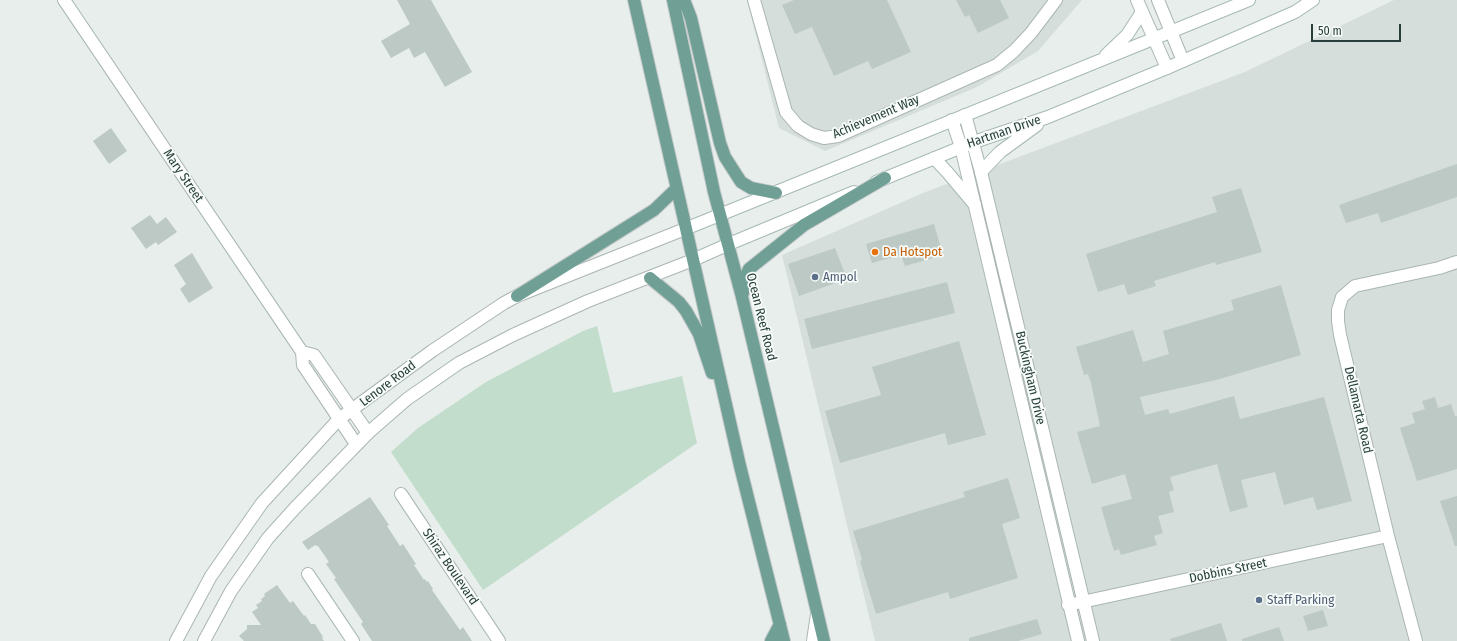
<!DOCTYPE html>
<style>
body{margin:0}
#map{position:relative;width:1457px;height:641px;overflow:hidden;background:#e7eeeb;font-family:"Fira Sans Condensed",sans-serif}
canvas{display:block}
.scale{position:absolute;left:1311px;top:24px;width:90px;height:18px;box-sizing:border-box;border:2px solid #273f3a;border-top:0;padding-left:5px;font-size:12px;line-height:14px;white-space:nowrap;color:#273f3a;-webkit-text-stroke:3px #f7fbf9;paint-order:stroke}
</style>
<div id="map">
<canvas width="1457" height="641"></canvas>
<div class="scale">50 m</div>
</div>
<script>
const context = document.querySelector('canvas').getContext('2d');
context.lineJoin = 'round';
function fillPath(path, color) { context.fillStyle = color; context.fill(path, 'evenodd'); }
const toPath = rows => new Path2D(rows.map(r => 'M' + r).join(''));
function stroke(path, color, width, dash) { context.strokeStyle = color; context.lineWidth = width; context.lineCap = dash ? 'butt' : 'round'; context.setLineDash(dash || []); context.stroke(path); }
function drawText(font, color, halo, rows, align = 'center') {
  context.font = font + ' "Fira Sans Condensed",sans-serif'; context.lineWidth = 3.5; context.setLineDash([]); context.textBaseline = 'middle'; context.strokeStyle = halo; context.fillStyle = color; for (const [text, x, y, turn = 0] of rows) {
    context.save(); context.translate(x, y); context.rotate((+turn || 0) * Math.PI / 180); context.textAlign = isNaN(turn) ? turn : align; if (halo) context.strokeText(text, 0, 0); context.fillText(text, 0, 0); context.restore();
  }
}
const built = toPath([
 [747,0,1082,0,1038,51,977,87,825,151,779,128],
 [1394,0,1457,0,1457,641,875,641,782,255,923,193,1245,72]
]);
const green = toPath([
 [597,326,613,393,682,376,697,443,483,590,391,452,418,428,486,382,583,331]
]);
const building = toPath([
 [397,0,431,0,472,72,445,87,425,52,414,58,409,48,391,58,381,41,410,24],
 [794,0,887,0,911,52,872,69,868,61,834,76,812,27,795,34,782,5],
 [956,0,1000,0,1009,18,978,33,969,15,965,17],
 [111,128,127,151,109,164,93,141],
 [1457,164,1457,197,1381,223,1378,213,1346,223,1339,205],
 [1241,188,1262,252,1216,265,1215,262,1154,281,1156,286,1128,295,1124,284,1098,292,1086,254,1217,212,1212,197],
 [150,215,157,224,166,217,177,232,158,245,156,242,146,249,131,228],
 [934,224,943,255,905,266,901,255,872,263,866,244],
 [835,248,847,279,799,296,788,264],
 [192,253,213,288,189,303,180,289,186,284,174,265],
 [947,282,955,313,812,349,804,319],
 [1281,285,1301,355,1216,380,1140,397,1145,415,1168,409,1170,414,1234,396,1240,419,1324,397,1352,501,1317,510,1313,497,1284,505,1275,472,1241,480,1248,507,1230,512,1217,464,1170,477,1174,490,1169,492,1174,512,1158,516,1163,533,1154,536,1157,545,1121,555,1119,549,1114,551,1101,507,1132,499,1125,474,1092,484,1077,432,1100,426,1091,383,1088,374,1084,375,1076,347,1133,330,1143,362,1169,354,1163,331,1234,310,1231,300],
 [959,341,986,435,948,445,945,433,840,463,825,411,881,395,872,367],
 [1435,397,1438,408,1451,404,1455,416,1457,416,1457,469,1417,481,1400,428,1415,423,1412,413,1425,409,1422,401],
 [1008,478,1020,518,1002,524,1018,578,950,599,948,592,876,614,860,561,862,560,853,531,965,497,963,492],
 [1457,496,1457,546,1455,546,1440,501],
 [370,497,389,525,387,526,400,546,403,544,416,564,414,565,424,580,425,579,427,582,428,581,433,589,432,590,460,630,463,627,472,641,372,641,361,624,363,622,334,579,336,578,326,564,329,562,318,546,317,546,315,545,308,550,302,542],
 [277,585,290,603,293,601,304,616,305,615,311,624,315,624,323,637,322,638,324,641,244,641,239,636,247,629,247,625,261,625,252,612,258,608,256,605,262,601,261,599,265,596,264,594],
 [1323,610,1328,626,1308,631,1303,616],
 [1037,619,1042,634,1018,641,969,641,969,638],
 [1221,623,1227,641,1171,641,1170,639],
 [1279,627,1284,641,1242,641,1242,639]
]);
const minor = toPath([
 [64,0,302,352,303,365,356,444],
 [754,0,786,112,798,126,811,134,824,138,838,136,997,65,1014,51,1031,33,1056,0],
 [1137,0,1167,68],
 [1158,0,1183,61],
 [302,352,314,355,368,433],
 [401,494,499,641],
 [308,574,353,641],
 [1068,605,1388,536],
 [813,641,817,614],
 [1416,641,1388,536,1340,335,1338,321,1338,310,1342,297,1355,286,1439,268,1457,262]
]);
const tertiary = toPath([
 [965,115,981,172,1093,641],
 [952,120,961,147,1078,641],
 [176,641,211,576,262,503,339,419,432,351,504,303,517,296,685,229],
 [204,641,231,591,268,538,295,508,368,433,407,399,459,363,513,335,588,301,693,260]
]);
const secondary = toPath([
 [1106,55,1127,35,1142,12],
 [934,158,948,173,975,205],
 [981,172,1000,152,1037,125],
 [876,182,974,142,1048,117,1167,68,1295,12,1313,0],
 [685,229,1249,0],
 [693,260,729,244,854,192]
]);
const primary = toPath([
 [634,0,740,466,784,641],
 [673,0,714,192,742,297,824,641],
 [684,0,691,18,720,143,725,157,741,182,751,188,776,193],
 [650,278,679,302,686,311,699,334,712,373],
 [743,293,745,278,749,269,804,225,885,178],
 [517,296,654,210,677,188],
 [771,641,780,624]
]);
const markers = [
 [875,252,4,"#e8710a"],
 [815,277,4,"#5c6f8a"],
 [1259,600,4,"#5c6f8a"]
];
const streetNames = [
 ["Achievement Way",876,117,-23],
 ["Hartman Drive",1004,132,-19],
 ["Mary Street",183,176,56],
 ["Ocean Reef Road",761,317,76],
 ["Buckingham Drive",1030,378,77],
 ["Lenore Road",388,384,-37],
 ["Dellamarta Road",1358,410,77],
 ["Shiraz Boulevard",450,567,56],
 ["Dobbins Street",1228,571,-12]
];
const foodNames = [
 ["Da Hotspot",883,252]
];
const serviceNames = [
 ["Ampol",823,277],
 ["Staff Parking",1267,600]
];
fillPath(built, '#d5deda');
fillPath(green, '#c2ddcb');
fillPath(building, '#bcc9c5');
stroke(minor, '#aab6b2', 14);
stroke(tertiary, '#aab6b2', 14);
stroke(secondary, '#a6b9b4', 14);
stroke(primary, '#c3c9c8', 14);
stroke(minor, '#fff', 12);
stroke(tertiary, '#fff', 12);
stroke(secondary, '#fff', 12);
stroke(primary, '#709f96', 12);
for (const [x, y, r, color] of markers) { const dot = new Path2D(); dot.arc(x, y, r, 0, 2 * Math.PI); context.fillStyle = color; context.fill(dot); stroke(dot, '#f7fbf9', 1.5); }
drawText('13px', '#273f3a', '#f7fbf9', streetNames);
drawText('13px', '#c56008', '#f7fbf9', foodNames, 'left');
drawText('13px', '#4e5e75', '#f7fbf9', serviceNames, 'left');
</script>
